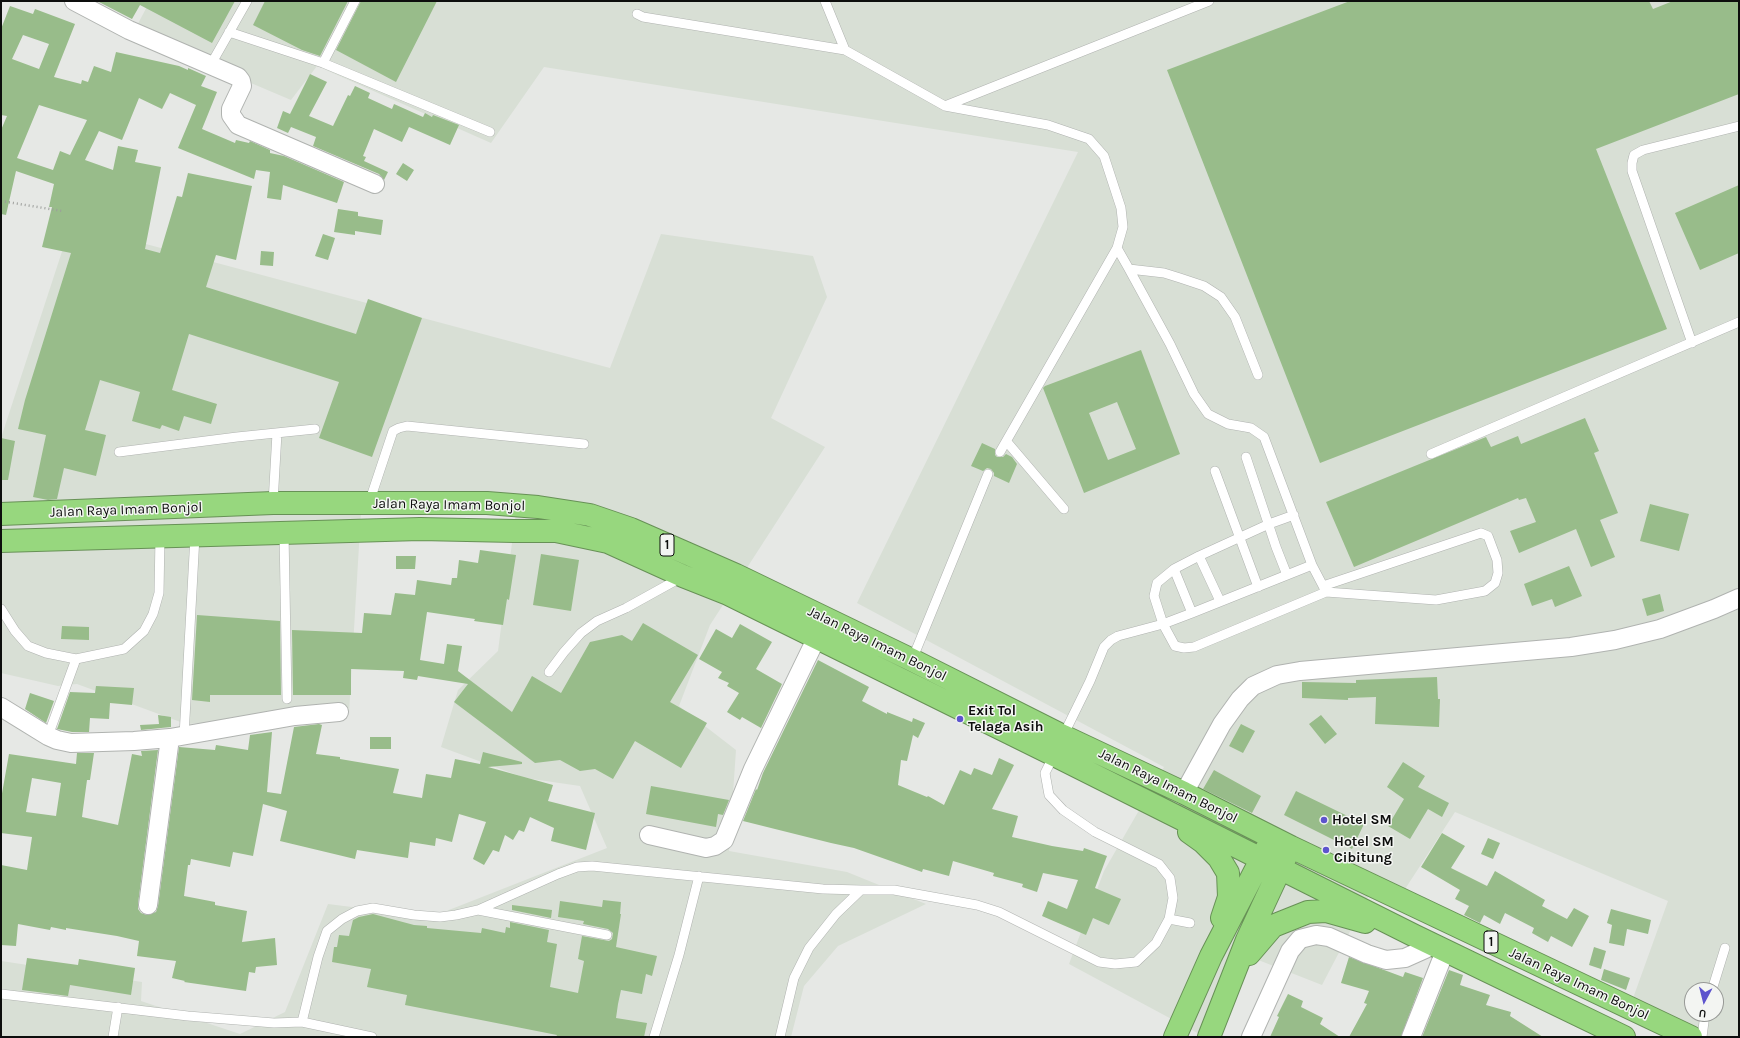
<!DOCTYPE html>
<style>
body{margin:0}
#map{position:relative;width:1740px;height:1038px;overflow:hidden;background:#e6e8e5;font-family:Karla,sans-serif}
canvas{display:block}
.frame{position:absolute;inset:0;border:2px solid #0d0e0d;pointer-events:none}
.north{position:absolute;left:1684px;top:982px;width:40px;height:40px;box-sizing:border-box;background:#f3f5f2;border:1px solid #979996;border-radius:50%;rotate:187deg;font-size:11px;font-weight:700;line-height:16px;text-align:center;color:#0d0e0d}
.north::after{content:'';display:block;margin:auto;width:14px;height:18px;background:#5d54cd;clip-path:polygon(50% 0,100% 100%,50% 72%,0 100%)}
</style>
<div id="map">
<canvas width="1740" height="1038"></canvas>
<div class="frame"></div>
<div class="north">U</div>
</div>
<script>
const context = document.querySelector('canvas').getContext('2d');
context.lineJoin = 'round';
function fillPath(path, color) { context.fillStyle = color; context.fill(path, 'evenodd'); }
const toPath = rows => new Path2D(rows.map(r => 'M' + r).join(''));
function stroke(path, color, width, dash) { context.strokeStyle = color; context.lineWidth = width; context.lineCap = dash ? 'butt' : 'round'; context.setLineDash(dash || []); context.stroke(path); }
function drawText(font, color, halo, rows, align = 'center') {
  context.font = font + ' Karla,sans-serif'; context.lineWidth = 3; context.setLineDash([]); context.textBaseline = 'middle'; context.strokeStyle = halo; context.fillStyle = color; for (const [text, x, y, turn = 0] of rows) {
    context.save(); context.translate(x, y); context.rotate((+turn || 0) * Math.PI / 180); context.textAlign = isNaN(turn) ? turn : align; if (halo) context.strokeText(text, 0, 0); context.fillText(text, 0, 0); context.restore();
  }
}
const built = toPath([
 [150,1,1739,1,1739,1037,1694,1037,1632,1001,1668,901,1455,812,1396,903,1370,893,1322,985,1243,954,1205,1037,1069,964,1104,871,1164,767,857,603,1078,152,544,67,491,143,317,66,291,100,133,33],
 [1692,990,1716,990,1716,1014,1692,1014],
 [71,224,610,368,661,234,813,256,827,297,771,418,825,447,710,625,679,706,736,750,729,851,847,872,926,904,838,946,804,986,791,1037,1,1037,1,961,142,982,141,1001,240,1034,285,1012,328,904,431,917,607,848,580,786,525,778,441,747,458,690,498,651,516,512,361,512,349,713,186,724,77,684,58,686,1,673,1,438]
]);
const building = toPath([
 [97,1,235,1,212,43,140,5,132,19],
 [265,1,348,1,320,56,302,50,253,25],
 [361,1,437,1,396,82,336,50],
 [1350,1,1649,1,1653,9,1673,1,1739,1,1739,94,1596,149,1667,329,1320,463,1167,70],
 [10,6,33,14,35,9,75,24,54,77,81,84,82,80,88,82,94,66,111,72,116,52,179,66,188,70,188,68,206,76,201,86,217,92,202,129,235,143,236,140,249,143,250,141,270,150,270,153,284,156,344,182,337,203,283,185,281,200,267,198,270,172,256,170,254,179,178,148,196,105,170,93,162,109,139,98,122,140,99,131,85,160,113,170,118,146,138,150,135,162,161,167,145,249,160,253,177,196,182,197,188,173,252,186,236,260,216,255,206,287,356,334,368,299,422,318,372,457,319,438,339,382,189,334,172,390,217,404,211,424,184,416,179,431,162,425,160,429,132,421,140,392,100,380,85,430,106,435,96,476,64,468,57,499,48,500,33,497,46,435,18,429,25,400,71,253,42,247,52,207,49,207,54,184,16,171,6,215,1,214,1,130,7,116,1,115,1,29],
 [23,35,49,44,39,69,12,59],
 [39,105,87,120,70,155,60,151,53,170,17,158],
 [310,74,327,82,309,116,333,126,348,95,350,96,355,86,370,93,368,98,392,109,394,104,423,117,425,113,432,117,433,115,459,125,450,145,409,127,402,142,374,129,363,156,366,157,364,161,388,172,384,180,379,174,313,146,316,137,291,127,288,133,277,128,283,111,290,114],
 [403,163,414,170,407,181,396,174],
 [1739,185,1739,253,1700,270,1675,213],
 [338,209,358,212,358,216,383,220,381,235,355,231,355,235,334,232],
 [323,234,335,238,328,260,315,256],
 [261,251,274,252,273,266,260,265],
 [1141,350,1180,454,1084,493,1043,388,1045,386],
 [1117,402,1136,449,1108,460,1089,413],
 [1585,418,1599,451,1594,453,1618,513,1600,520,1615,557,1591,567,1576,529,1519,553,1510,531,1536,522,1526,498,1519,500,1518,498,1354,567,1326,502,1486,437,1491,447,1518,436,1521,444],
 [1,438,15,441,8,480,1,480],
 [982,443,995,449,995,455,997,457,1003,457,1006,454,1012,457,1017,464,1009,483,994,476,994,473,991,469,987,468,983,471,971,466],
 [1650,504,1689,514,1679,551,1640,541],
 [480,550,516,555,509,600,507,599,503,625,474,621,475,619,427,612,420,660,444,664,447,644,462,646,458,671,512,712,532,676,561,693,590,642,622,635,632,641,643,623,698,655,670,702,707,723,681,768,635,741,613,779,595,769,580,771,560,760,535,763,454,702,468,684,418,676,417,680,403,678,404,671,351,669,351,695,293,695,292,630,362,633,364,613,391,615,395,593,415,595,417,580,451,585,452,578,457,578,459,560,478,563],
 [541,554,579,560,571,611,533,605],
 [396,556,416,556,415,569,396,569],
 [1569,566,1582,596,1555,607,1552,599,1532,606,1524,584],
 [1660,594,1664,611,1647,616,1642,599],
 [197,615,280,621,281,695,210,695,210,702,192,700],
 [740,624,772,642,756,669,782,684,761,728,742,717,740,720,727,712,739,693,727,686,729,683,718,678,722,672,699,659,716,629,732,638],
 [62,626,89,627,89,640,61,639],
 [818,660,869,687,862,701,887,714,887,712,912,722,913,718,925,723,918,738,913,735,907,761,901,760,898,785,927,797,928,796,944,805,960,770,971,775,974,768,992,775,999,758,1014,765,992,809,1018,816,1012,837,1052,846,1083,851,1084,848,1107,856,1095,888,1121,899,1109,925,1093,918,1086,935,1042,916,1048,901,1067,909,1078,880,1043,873,1037,892,1022,887,1023,884,993,876,994,873,953,861,949,876,923,869,922,872,854,848,831,843,743,821,756,789,757,790,763,773],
 [1437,677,1438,699,1440,699,1439,727,1375,724,1376,697,1348,698,1348,700,1302,698,1302,682,1356,683,1356,680],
 [96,686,134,688,132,705,110,703,109,719,90,718,89,732,72,732,57,729,70,692,95,693],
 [30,693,54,701,46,723,25,709],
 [158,715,171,717,171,727,141,730,140,725,159,724],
 [1321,715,1337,734,1325,744,1309,724],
 [319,724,322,725,316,754,340,757,340,759,399,769,393,793,422,798,426,774,451,778,455,759,480,764,483,752,522,762,522,764,488,767,553,785,548,801,595,813,586,850,551,841,554,828,530,817,524,832,519,830,513,840,505,835,499,852,493,850,484,865,473,859,486,822,459,814,452,842,436,838,435,846,410,842,408,858,357,850,355,859,280,841,287,811,263,804,253,856,233,852,230,867,191,859,190,865,188,865,184,896,215,902,215,905,247,911,242,942,275,938,277,965,256,967,255,973,249,972,246,991,184,982,185,981,172,978,176,961,137,956,139,941,117,936,66,928,66,930,51,927,50,930,18,924,16,946,1,945,1,865,27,870,32,837,1,833,1,799,9,754,76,764,77,753,94,753,90,780,87,780,82,817,118,825,132,754,142,756,141,751,158,750,138,904,138,909,141,913,147,915,156,912,158,906,179,747,215,750,216,745,248,750,250,735,272,732,267,792,281,794,294,727],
 [32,778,61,783,56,816,26,812],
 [1241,724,1255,731,1243,753,1229,746],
 [370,737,391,737,391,749,370,749],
 [1403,762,1425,776,1418,787,1449,803,1442,817,1428,809,1410,839,1388,826,1404,799,1387,787],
 [1214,770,1261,796,1252,813,1203,789],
 [651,786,729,800,723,815,718,814,716,827,646,814],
 [1296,791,1364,824,1352,849,1284,815],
 [1442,833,1465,846,1451,868,1487,886,1495,871,1545,900,1542,906,1567,919,1574,908,1589,916,1572,947,1551,936,1548,942,1532,933,1534,928,1505,913,1500,924,1484,915,1480,923,1464,915,1469,906,1455,899,1460,890,1421,867],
 [1488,838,1500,843,1493,859,1481,854],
 [603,900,621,902,620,914,621,914,616,947,657,956,652,976,646,974,642,994,621,990,618,1004,616,1018,647,1023,644,1037,556,1037,557,1035,405,1005,407,995,367,987,371,969,332,962,334,947,337,947,339,935,349,936,353,920,359,917,373,914,414,925,427,926,427,928,481,933,482,928,505,933,506,927,510,928,510,922,549,930,547,942,557,944,550,987,578,993,584,961,578,959,582,936,609,941,612,939,613,933,608,929,583,924,584,921,558,917,560,901,602,907],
 [512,905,552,910,551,918,512,910],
 [1611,909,1651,920,1648,934,1627,929,1624,946,1609,943,1612,925,1607,923],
 [1594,947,1606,951,1601,969,1589,965],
 [1349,957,1403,977,1405,972,1423,978,1401,1037,1349,1037,1367,1004,1364,1003,1369,991,1341,983],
 [27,958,78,965,79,959,135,968,131,995,70,985,68,996,22,990],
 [1604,969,1630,978,1626,990,1601,980],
 [1449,970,1463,975,1460,985,1490,995,1486,1005,1511,1012,1510,1016,1543,1037,1422,1037],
 [1288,994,1303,1001,1301,1007,1323,1018,1320,1024,1340,1037,1270,1037,1279,1017,1277,1016]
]);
const path = toPath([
 [1,201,62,211]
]);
const lane = toPath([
 [825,1,845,50],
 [637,14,643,17,845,50,945,106,1048,125,1089,139,1104,156,1121,208,1123,227,1117,248,1000,452],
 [229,32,323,63,490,132],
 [214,59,247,1],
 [323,63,355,1],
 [945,106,1209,1],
 [1117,248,1129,269,1164,273,1180,278,1204,286,1221,297,1235,317,1258,375],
 [1129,269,1170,344,1194,394,1208,414,1228,424,1251,428,1264,437,1312,565,1323,586],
 [1692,343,1632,171,1632,163,1634,155,1643,150,1739,126],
 [1007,442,1064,509],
 [119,452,237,437,315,429],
 [1431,454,1739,322],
 [1246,457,1276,547,1287,575],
 [1215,471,1258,587],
 [273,503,277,433],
 [369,503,393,431,399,428,407,426,584,444],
 [1294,515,1269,524,1199,556,1174,569,1157,583,1154,596,1163,624,1175,646,1184,648,1194,647,1326,592],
 [284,533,287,699],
 [1481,533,1488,536,1497,560,1498,573,1495,583,1485,591,1436,600,1326,592,1323,586,1481,533],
 [1199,556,1220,601],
 [1174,569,1192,613],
 [1,609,15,631,28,646,46,653,76,659,124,649,144,631,153,614,159,593,160,537],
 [912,660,988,474],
 [549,672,564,652,581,633,597,621,626,608,682,577],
 [48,736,76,659],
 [184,736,195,536],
 [1063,736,1090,681,1104,647,1111,640,1118,636,1163,624,1192,613,1312,565],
 [478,910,607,935],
 [1169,919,1190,923],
 [1712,990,1725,948],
 [1,994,188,1016,274,1023,302,1022,372,1037],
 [302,1022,318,957,327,931,342,919,357,911,373,908,414,915,440,917,456,915,478,910,558,874,577,867,592,866,823,889,861,890],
 [113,1037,118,1007],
 [654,1037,679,955,699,876],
 [780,1037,794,978,809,948,836,914,861,890,894,890,977,905,999,912,1099,962,1115,964,1136,962,1156,943,1169,919,1173,898,1170,878,1159,864,1095,832,1063,810,1049,795,1045,773,1054,755],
 [1702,1037,1705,1014]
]);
const street = toPath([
 [74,1,129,30,238,77,241,81,242,86,231,109,231,115,238,125,375,184],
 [1,707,48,736,57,740,71,743,134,741,170,738,295,716,339,712],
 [1184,793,1222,724,1240,699,1253,686,1277,675,1300,671,1571,647,1615,640,1660,629,1714,609,1739,598],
 [649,835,706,848,715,846,724,840,753,769,816,639],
 [148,905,170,738],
 [1251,1037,1290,951,1300,939,1316,935,1329,937,1367,954,1386,960,1405,958,1434,945],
 [1411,1037,1445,951]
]);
const highway = toPath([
 [1,514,273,503,487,503,538,507,590,515,631,529,736,575,912,660,1063,736,1184,793,1291,847,1691,1037],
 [1,541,420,529,514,531,556,531,608,542,683,576,726,593,1054,755,1415,936,1624,1037],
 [1189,832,1203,842,1219,858,1228,873,1229,897,1222,918],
 [1249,954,1273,926,1308,912,1326,911,1365,922],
 [1175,1037,1211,956,1268,846],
 [1209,1037,1247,940,1286,856]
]);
const markers = [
 [960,719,4,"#5d54cd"],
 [1324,820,4,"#5d54cd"],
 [1326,850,4,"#5d54cd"]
];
const shields = [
 [667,545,14],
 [1491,942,14]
];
const shieldNames = [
 ["1",667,545],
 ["1",1491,942]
];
const streetNames = [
 ["Jalan Raya Imam Bonjol",449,505,1],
 ["Jalan Raya Imam Bonjol",126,510,-2],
 ["Jalan Raya Imam Bonjol",877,644,26],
 ["Jalan Raya Imam Bonjol",1168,786,26],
 ["Jalan Raya Imam Bonjol",1579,984,25]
];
const poiNames = [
 ["Exit Tol",968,711],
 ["Telaga Asih",968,727],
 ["Hotel SM",1332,820],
 ["Hotel SM",1334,842],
 ["Cibitung",1334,858]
];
fillPath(built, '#d8dfd5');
fillPath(building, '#98bc8a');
stroke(lane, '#b0b3b0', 10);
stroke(street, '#b0b3b0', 20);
stroke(highway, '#679156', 24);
stroke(path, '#9c9e9b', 2.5, [1, 3]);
stroke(lane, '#fff', 9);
stroke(street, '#fff', 18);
stroke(highway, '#97d77e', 22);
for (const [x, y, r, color] of markers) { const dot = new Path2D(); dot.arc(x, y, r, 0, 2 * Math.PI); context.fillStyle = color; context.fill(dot); stroke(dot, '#f3f5f2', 1.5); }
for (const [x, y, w] of shields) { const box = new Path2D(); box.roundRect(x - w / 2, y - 11, w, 22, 3); context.fillStyle = '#f3f5f2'; context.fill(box); stroke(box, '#0d0e0d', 1); }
drawText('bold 13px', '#0d0e0d', null, shieldNames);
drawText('14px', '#0d0e0d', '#f3f5f2', streetNames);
drawText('bold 14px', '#0d0e0d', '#f3f5f2', poiNames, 'left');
</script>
